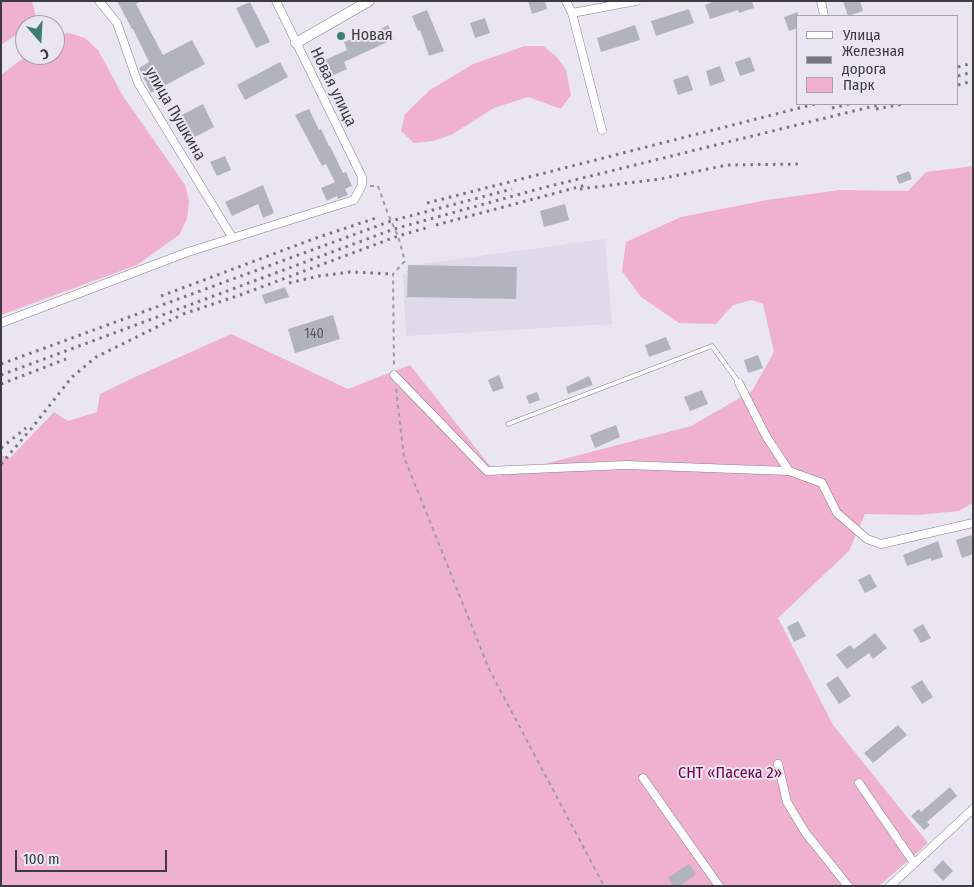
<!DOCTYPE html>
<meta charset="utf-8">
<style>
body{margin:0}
#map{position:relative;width:974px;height:887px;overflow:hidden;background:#e9e6f1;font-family:"Fira Sans Condensed",sans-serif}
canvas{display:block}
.frame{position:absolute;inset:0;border:2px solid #3c3b40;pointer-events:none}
.legend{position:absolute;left:796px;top:15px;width:162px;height:90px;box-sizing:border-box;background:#e9e6f1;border:1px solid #a4a2aa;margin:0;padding:6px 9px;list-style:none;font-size:15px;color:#3c3b40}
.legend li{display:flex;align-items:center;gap:10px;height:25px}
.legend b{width:25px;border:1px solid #a4a2aa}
.north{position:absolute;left:15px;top:15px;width:50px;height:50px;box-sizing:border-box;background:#e9e6f1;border:1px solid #a4a2aa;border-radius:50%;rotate:161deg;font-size:14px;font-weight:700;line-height:20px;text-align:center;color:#3c3b40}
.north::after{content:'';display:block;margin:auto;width:18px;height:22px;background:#3e7e6d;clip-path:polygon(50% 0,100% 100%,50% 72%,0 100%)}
.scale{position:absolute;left:15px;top:850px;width:152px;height:22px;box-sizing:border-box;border:2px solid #3c3b40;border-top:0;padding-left:6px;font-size:15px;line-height:18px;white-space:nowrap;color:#3c3b40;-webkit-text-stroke:4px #e9e6f1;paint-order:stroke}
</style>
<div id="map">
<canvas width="974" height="887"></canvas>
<div class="frame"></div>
<ul class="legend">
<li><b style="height:6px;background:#fff"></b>Улица</li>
<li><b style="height:6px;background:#78767d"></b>Железная дорога</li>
<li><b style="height:14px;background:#f0b0d0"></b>Парк</li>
</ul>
<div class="north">С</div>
<div class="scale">100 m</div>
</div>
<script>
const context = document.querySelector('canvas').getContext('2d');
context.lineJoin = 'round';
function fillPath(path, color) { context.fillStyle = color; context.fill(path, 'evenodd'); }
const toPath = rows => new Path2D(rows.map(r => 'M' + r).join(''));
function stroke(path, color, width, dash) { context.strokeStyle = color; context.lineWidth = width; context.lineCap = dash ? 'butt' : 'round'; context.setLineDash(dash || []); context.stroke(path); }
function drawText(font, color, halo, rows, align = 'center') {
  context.font = font + ' "Fira Sans Condensed",sans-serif'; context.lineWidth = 4; context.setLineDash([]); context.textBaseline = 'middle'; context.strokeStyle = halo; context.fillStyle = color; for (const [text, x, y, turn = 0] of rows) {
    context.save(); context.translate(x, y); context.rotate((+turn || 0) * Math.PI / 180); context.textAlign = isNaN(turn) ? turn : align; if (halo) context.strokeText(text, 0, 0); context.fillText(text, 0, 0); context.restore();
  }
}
const built = toPath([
 [605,239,612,324,406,336,403,275,413,265]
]);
const green = toPath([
 [1,1,32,1,37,21,31,25,25,25,25,29,1,45],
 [69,33,85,38,98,50,123,96,185,185,189,201,187,219,179,235,137,265,1,315,1,75,27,55,55,55,55,35],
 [525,46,543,46,556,56,566,70,571,95,561,109,528,97,494,108,451,135,433,141,414,143,401,131,405,114,430,90,473,64],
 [973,166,973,503,959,511,918,515,865,514,849,551,778,618,833,725,928,843,879,886,1,886,1,455,10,458,54,412,68,421,97,412,100,394,133,378,231,334,348,389,410,365,498,476,691,426,752,391,774,352,763,304,752,300,733,305,716,324,679,323,641,297,622,271,626,242,681,217,767,200,840,190,908,191,926,172]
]);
const building = toPath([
 [117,1,141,1,136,4,163,55,192,40,205,64,151,93,139,68,149,62,133,29,132,29],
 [528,1,545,1,547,9,532,14],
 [715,1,752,1,754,8,739,13,738,10,710,19,705,5],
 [843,1,860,1,863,11,848,16],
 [250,2,270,42,256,48,236,8],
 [689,9,694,23,656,36,651,21],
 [427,10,444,51,429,56,420,30,418,31,412,16],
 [798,12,798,28,789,31,784,17],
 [485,18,490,33,475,38,470,23],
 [388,25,394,39,344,62,347,69,330,77,323,61,347,50,344,42,359,36,361,40],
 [635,25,640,40,601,52,597,38],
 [750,57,755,71,740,76,735,62],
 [280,62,288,77,245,100,237,85],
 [720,66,725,81,710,86,706,71],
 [688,75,693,90,678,95,673,80],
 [203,104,214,127,189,140,178,117],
 [309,109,319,130,321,129,329,146,330,146,343,173,346,172,352,186,345,189,348,195,338,199,337,196,327,201,321,188,335,182,326,164,322,166,295,115],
 [225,156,231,170,217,176,210,162],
 [909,171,912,179,899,184,896,176],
 [263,185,274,213,263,218,258,204,232,216,225,202],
 [565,204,569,220,544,227,540,211],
 [408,265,517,267,516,299,407,297],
 [285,287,289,297,265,304,262,295],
 [333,315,340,339,295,353,288,329],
 [666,337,671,349,649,357,645,345],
 [758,355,763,368,748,373,744,360],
 [499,375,504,388,493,392,488,380],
 [589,376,593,385,568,394,566,387],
 [702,390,708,404,690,411,684,397],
 [537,392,540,400,529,404,526,396],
 [616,425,620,437,595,448,590,435],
 [971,535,973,541,973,554,962,558,956,540],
 [938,541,943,557,931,561,931,558,907,566,903,555],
 [870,574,877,587,865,593,858,580],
 [798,621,806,636,794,642,787,627],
 [923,624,931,638,921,643,913,630],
 [875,633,887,648,873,659,869,653,847,669,836,655,850,645,854,649],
 [838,676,851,696,839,704,826,684],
 [922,680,933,697,922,704,911,687],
 [898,725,907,735,873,763,864,753],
 [950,787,957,796,927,822,930,825,924,830,911,816,919,809,921,812],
 [943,860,953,871,943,881,933,870],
 [689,864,696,874,680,886,673,886,668,878]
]);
const path = toPath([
 [370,186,378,186,388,214,398,236,405,261,393,274,394,367],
 [396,389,404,457,489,669,604,886]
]);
const service = toPath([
 [508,424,712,346,739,383]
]);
const minor = toPath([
 [99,1,117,23,138,83,232,237],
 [566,1,572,13,602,130],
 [821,1,824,16],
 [572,13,636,1],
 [1,323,188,252,354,200,362,185,362,177,276,1],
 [394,375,487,471,626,465,789,471],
 [739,383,766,436,789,471,822,483,837,513,867,539,881,544,973,523],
 [778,764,787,802,805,832,848,886],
 [643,778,719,886],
 [859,783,914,863],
 [890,886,973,809]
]);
const tertiary = toPath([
 [296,43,369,1]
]);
const rail = toPath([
 [958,67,973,63],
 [958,76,973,72],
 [958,85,973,81],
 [832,108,849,104],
 [876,109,903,104],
 [580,189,660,179,727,165,801,164],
 [427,203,815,104],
 [436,225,586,185],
 [289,283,319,276,350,272,393,274],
 [161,296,316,238,379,217],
 [183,314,240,295,398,236,426,228],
 [1,364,391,221,512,189],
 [1,375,394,229,542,188,882,104],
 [1,384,66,359],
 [1,448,26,428],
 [1,464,31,429,72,377,96,357,179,316]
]);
const markers = [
 [341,36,5,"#3e7e6d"]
];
const numberNames = [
 ["140",314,334]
];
const poiNames = [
 ["Новая",351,36]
];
const streetNames = [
 ["Новая улица",333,87,64],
 ["улица Пушкина",175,114,60]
];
const parkNames = [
 ["СНТ «Пасека 2»",730,774]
];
fillPath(built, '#ded9eb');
fillPath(green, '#f0b0d0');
fillPath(building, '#b1b4be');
stroke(service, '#83818a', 5);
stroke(minor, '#83818a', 9);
stroke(tertiary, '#83818a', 11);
stroke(path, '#9f9ca5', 2, [4, 4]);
stroke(service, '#fff', 4);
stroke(minor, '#fff', 8);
stroke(tertiary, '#fff', 10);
stroke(rail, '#78767d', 3, [2.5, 5]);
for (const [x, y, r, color] of markers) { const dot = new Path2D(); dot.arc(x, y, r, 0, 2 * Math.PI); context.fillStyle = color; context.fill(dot); stroke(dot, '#e9e6f1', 2); }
drawText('14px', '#595960', null, numberNames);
drawText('16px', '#3c3b40', '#e9e6f1', poiNames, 'left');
drawText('16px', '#3c3b40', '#e9e6f1', streetNames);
drawText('16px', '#74004e', '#e9e6f1', parkNames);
</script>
